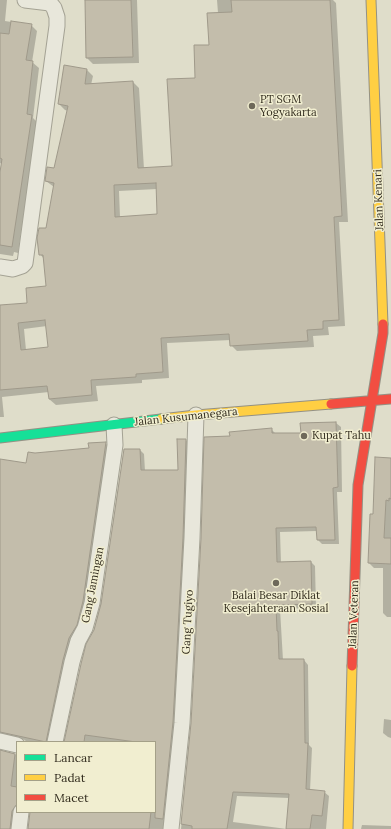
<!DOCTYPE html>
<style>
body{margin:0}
#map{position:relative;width:391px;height:829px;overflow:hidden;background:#dfddca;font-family:Lora,serif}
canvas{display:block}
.legend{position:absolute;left:16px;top:741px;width:140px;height:72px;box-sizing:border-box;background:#f1eed0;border:1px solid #a4a088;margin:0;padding:5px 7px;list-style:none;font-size:12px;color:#312b1d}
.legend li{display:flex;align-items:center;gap:8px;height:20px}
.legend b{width:20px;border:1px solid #a4a088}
</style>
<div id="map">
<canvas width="391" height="829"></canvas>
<ul class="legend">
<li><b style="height:5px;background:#16e098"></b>Lancar</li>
<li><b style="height:5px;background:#ffcf43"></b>Padat</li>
<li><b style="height:5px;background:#f24e42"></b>Macet</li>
</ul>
</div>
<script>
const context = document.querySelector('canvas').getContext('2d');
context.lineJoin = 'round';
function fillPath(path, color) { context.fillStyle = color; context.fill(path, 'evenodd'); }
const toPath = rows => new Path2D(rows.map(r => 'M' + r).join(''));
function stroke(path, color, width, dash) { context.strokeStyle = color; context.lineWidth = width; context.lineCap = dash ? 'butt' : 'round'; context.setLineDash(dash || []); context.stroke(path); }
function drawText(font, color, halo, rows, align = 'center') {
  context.font = font + ' Lora,serif'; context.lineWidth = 3; context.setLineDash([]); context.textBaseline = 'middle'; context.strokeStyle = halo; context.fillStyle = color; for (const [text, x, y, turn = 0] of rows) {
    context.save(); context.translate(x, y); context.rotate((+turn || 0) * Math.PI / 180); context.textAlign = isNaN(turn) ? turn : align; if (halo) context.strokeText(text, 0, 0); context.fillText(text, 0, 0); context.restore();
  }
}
const shadow = toPath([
 [0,0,7,0,5,21,31,25,37,31,32,62,39,68,33,118,37,122,18,253,14,252,13,256,0,254,0,180,2,164,0,163],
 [86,0,137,0,139,63,93,64,87,58],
 [217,0,333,0,336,3,348,222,339,222,345,326,328,327,329,335,313,336,314,347,237,351,231,345,231,340,167,343,169,378,142,380,142,383,96,386,98,401,56,405,49,399,49,392,2,397,4,417,0,417,0,306,28,304,47,287,44,259,40,254,47,229,54,187,46,181,55,169,68,111,65,110,59,104,87,70,93,76,91,85,133,82,139,88,144,169,173,167,196,78,210,46,218,13],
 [157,189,158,215,120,217,119,191],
 [47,326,49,348,26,350,24,329],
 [336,423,341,427,342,492,337,492,339,544,322,544,318,540,317,531,280,532,281,563,311,562,315,566,316,608,280,609,283,660,304,660,308,665,309,745,312,748,310,791,324,792,329,796,326,829,181,829,192,724,231,437,271,429,276,434,302,434,301,424],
 [237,796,289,798,287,829,233,822],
 [186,440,190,444,177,727,167,829,28,829,31,812,155,812,155,742,65,742,140,450,144,454,145,471,179,471],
 [105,443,110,447,87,606,51,742,26,742,25,740,7,736,0,738,0,460,27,465,35,454,90,449],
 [391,459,391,617,387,617,383,613,383,568,374,568,369,563,374,515],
 [384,719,391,720,391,738,388,737,383,733],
 [0,750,17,755,17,812,15,829,0,829],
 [362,825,391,826,391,829,361,829]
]);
const building = toPath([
 [85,0,131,0,133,57,86,58,85,0],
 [231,0,330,0,342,216,334,217,339,320,323,321,323,329,307,330,308,341,230,346,229,334,161,338,163,372,136,374,136,377,91,380,92,395,49,399,47,386,0,390,0,305,27,303,26,288,46,286,43,255,39,255,37,238,39,228,46,228,54,183,45,181,47,167,54,168,68,106,58,104,64,65,87,69,85,84,133,81,138,168,172,166,167,79,195,78,194,45,209,45,207,13,232,12,231,0],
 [156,183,157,214,115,217,114,185,156,183],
 [45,320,48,347,21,350,18,323,45,320],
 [11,21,32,24,26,60,33,61,27,114,32,115,12,247,0,245,0,172,2,159,0,158,0,33,9,34,11,21],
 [336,422,338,487,333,488,335,540,317,540,316,527,276,528,277,562,311,561,312,604,276,605,277,631,278,631,279,659,304,659,305,743,308,743,306,789,325,791,322,816,312,815,310,829,286,829,289,794,233,792,227,829,192,829,192,826,181,824,191,723,201,538,204,437,230,436,229,432,272,428,272,433,301,433,300,423,336,422],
 [177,439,186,439,183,538,173,722,163,819,155,818,155,742,136,742,85,735,84,742,64,742,81,664,86,644,94,630,101,604,124,449,140,449,141,470,178,470,177,439],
 [106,442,83,601,77,625,69,638,63,660,46,742,0,732,0,459,26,463,28,452,35,453,89,448,88,443,106,442],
 [375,457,391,458,391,499,389,498,389,501,386,500,384,538,391,538,391,564,368,563,370,514,373,514,375,457],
 [0,750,15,754,11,786,17,787,17,804,12,811,10,829,0,829,0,750],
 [30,812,151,812,149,829,28,829,30,812]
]);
const street = toPath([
 [0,267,13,269,22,266,25,263,57,26,57,17,54,8,50,3,25,0],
 [0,741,17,745],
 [55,742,72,662,78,641,85,628,92,603,115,445,114,425],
 [19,829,21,812],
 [171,829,182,723,192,538,196,415]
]);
const fast = toPath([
 [0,438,161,419]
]);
const slow = toPath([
 [371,0,383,324],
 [161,419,196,415,331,404],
 [348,829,352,666]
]);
const jam = toPath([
 [331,404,391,399],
 [352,666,358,485,383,333,383,324]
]);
const markers = [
 [252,106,4,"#6e695a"],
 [304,436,4,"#6e695a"],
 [276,583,4,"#6e695a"]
];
const poiNames = [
 ["PT SGM",260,100],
 ["Yogyakarta",260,113],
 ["Kupat Tahu",312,436],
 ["Balai Besar Diklat",276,596,"center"],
 ["Kesejahteraan Sosial",276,609,"center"]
];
const streetNames = [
 ["Jalan Kenari",379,200,-92],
 ["Jalan Kusumanegara",186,417,-6],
 ["Gang Jamingan",93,585,-79],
 ["Jalan Veteran",354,614,-88],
 ["Gang Tugiyo",188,622,-87]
];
fillPath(shadow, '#0003');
fillPath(building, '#c3bdab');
stroke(building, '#9f998a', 1);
stroke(street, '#a4a294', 17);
stroke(fast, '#949184', 11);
stroke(slow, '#949184', 11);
stroke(jam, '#949184', 11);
stroke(street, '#e8e7db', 15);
stroke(fast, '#16e098', 9);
stroke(slow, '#ffcf43', 9);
stroke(jam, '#f24e42', 9);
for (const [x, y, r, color] of markers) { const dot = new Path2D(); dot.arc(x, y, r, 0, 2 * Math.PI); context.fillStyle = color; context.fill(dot); stroke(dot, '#f1eed0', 1.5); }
drawText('11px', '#312b1d', '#f1eed0', poiNames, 'left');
drawText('11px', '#312b1d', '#f1eed0', streetNames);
</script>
